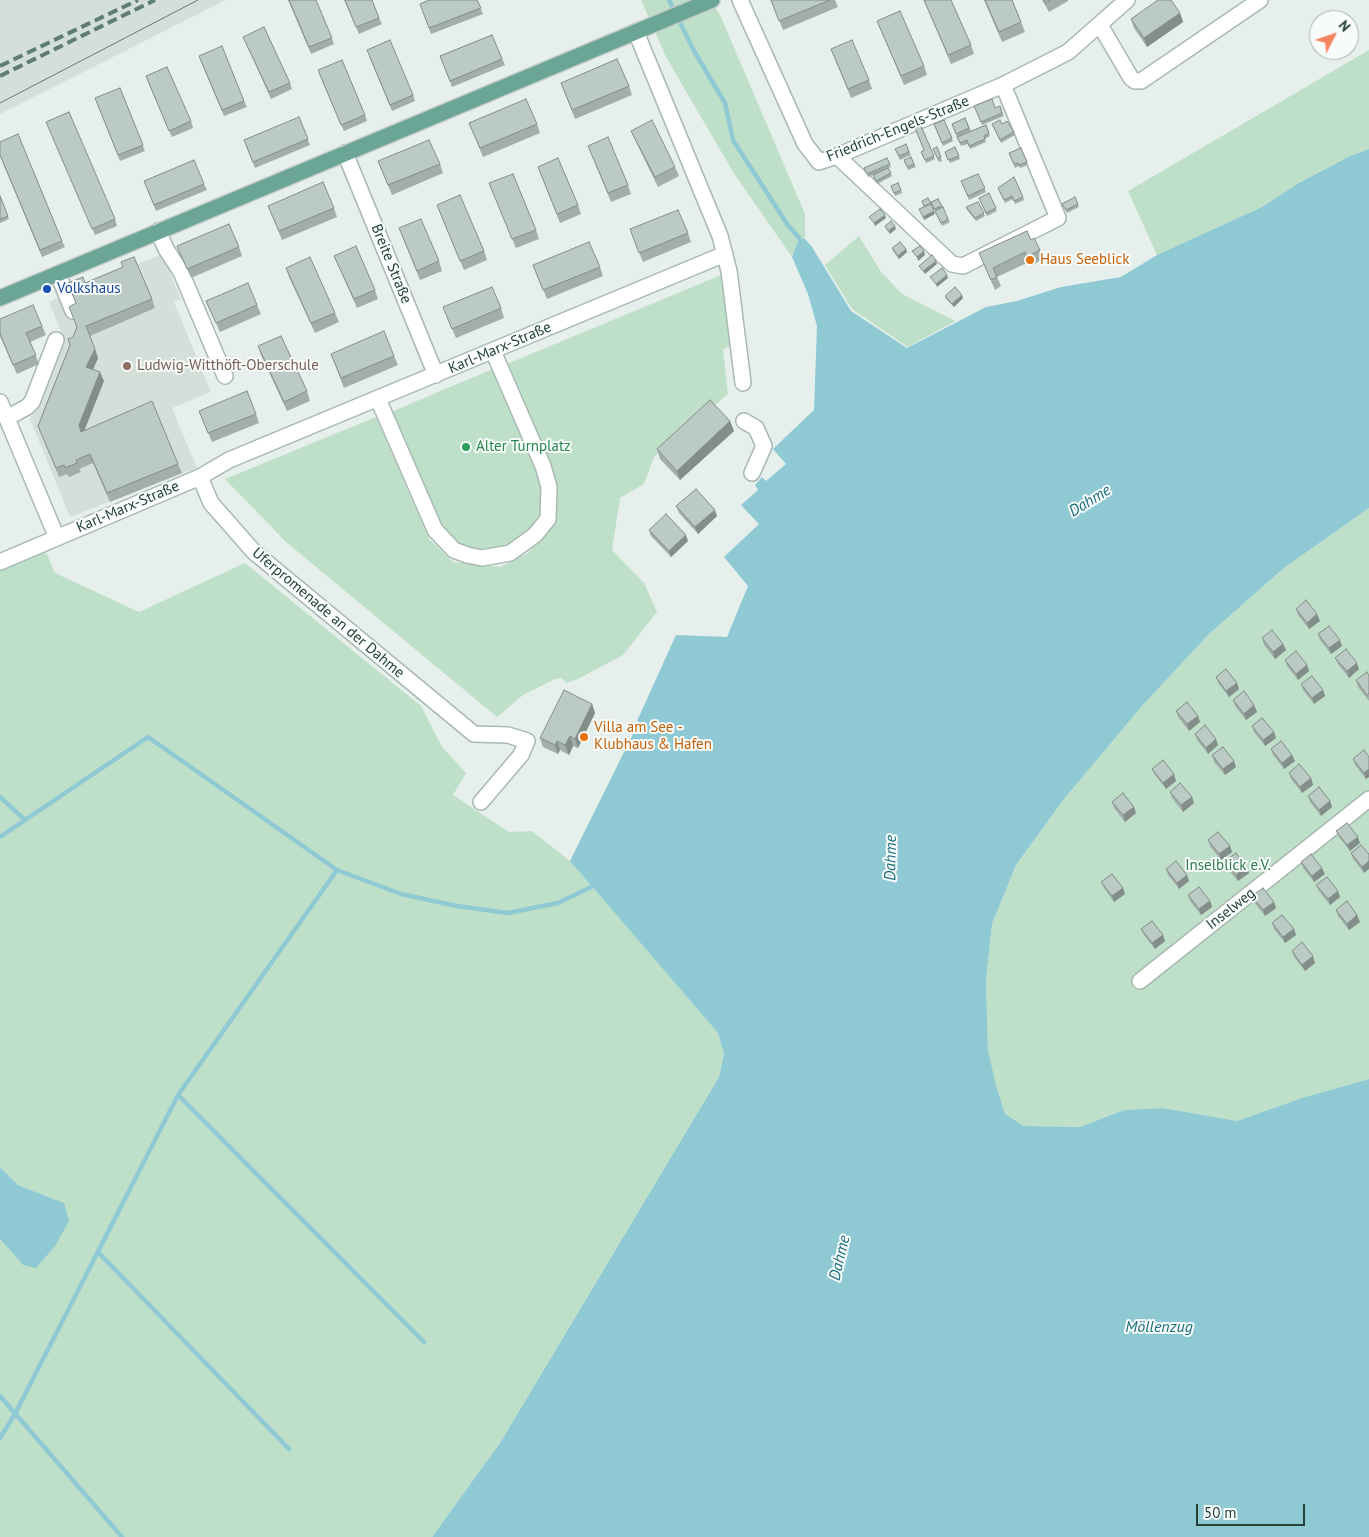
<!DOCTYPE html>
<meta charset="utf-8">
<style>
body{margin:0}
#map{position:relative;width:1369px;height:1537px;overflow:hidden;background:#e6efeb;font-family:"PT Sans",sans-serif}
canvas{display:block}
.north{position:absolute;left:1309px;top:10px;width:50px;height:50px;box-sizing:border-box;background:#f7fbf9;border:1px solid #a3b1ad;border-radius:50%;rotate:49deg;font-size:14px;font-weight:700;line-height:20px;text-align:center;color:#24423a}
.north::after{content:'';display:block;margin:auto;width:18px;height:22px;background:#f4845f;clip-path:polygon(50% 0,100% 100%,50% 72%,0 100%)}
.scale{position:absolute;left:1196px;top:1504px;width:109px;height:22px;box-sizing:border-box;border:2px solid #24423a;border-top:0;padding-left:6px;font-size:15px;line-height:18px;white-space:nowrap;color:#24423a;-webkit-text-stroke:4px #f7fbf9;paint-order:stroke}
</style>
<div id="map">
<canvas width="1369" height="1537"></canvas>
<div class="north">N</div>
<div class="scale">50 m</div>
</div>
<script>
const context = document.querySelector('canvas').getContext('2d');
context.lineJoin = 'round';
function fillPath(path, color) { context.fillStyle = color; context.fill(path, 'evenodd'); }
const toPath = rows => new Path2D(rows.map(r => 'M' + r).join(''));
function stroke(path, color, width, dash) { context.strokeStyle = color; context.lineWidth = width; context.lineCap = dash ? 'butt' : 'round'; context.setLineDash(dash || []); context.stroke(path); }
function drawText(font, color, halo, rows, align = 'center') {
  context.font = font + ' "PT Sans",sans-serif'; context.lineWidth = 4; context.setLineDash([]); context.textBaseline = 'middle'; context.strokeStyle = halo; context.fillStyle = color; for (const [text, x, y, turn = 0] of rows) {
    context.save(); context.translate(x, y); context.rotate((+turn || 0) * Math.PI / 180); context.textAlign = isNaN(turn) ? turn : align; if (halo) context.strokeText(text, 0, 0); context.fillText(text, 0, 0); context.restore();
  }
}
const built = toPath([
 [0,0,226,0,0,114],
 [162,254,181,299,174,302,211,392,172,408,197,468,70,517,30,419,65,341,49,302]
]);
const green = toPath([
 [641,0,711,0,721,17,805,214,805,239,799,238,792,257,733,172,666,57],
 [1369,50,1369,149,1350,156,1297,184,1262,207,1157,255,1128,191],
 [859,236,881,272,902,294,955,321,908,347,852,309,825,265],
 [721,275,733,345,723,349,728,394,654,457,644,484,620,498,612,550,644,583,657,612,623,655,578,679,566,683,562,678,555,679,523,695,497,717,286,542,225,479,376,417,429,539,453,562,500,567,528,553,548,531,558,498,552,468,507,364],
 [495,368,542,482,542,513,533,529,518,544,477,552,457,546,440,531,391,412],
 [1369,508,1369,1079,1302,1098,1237,1121,1163,1108,1124,1110,1080,1127,1024,1126,1005,1114,993,1081,988,1050,986,980,992,924,1016,865,1064,799,1142,706,1209,634,1284,568],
 [46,552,55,573,139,612,245,563,421,706,442,747,466,773,453,795,509,832,532,831,570,861,718,1033,724,1054,719,1077,500,1443,432,1537,0,1537,0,1239,23,1265,64,1203,18,1185,0,1167,0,571]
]);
const water = toPath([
 [1369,149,1369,508,1284,568,1209,634,1142,706,1064,799,1016,865,992,924,986,980,988,1050,996,1086,1005,1114,1024,1126,1080,1127,1124,1110,1163,1108,1237,1121,1302,1098,1369,1079,1369,1537,432,1537,500,1443,719,1077,724,1054,718,1033,570,861,639,722,637,721,676,635,727,637,748,586,724,557,759,524,741,505,758,490,755,485,762,477,766,481,786,464,773,449,814,410,817,326,808,294,792,257,799,238,805,239,812,247,851,311,907,348,986,307,1017,301,1061,287,1121,277,1157,255,1262,207,1297,184,1350,156],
 [0,1167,18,1185,64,1203,69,1221,55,1246,36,1268,23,1265,0,1239]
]);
const stream = toPath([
 [669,0,694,51,725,103,733,140,787,224,799,238],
 [0,797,25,820],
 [0,837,148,737,337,870,401,894,457,906,508,913,558,903,591,887],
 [178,1095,424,1342],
 [98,1252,289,1449],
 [0,1396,122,1537],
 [0,1438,16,1412,178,1095,337,870]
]);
const minor = toPath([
 [740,0,805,144,819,162,837,156,1003,85,1068,52,1127,0],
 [1100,25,1131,78,1135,81,1141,81,1260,0],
 [636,32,720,236,729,271,743,383],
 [345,153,436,375],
 [837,156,952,264,963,266,1058,218,1003,85],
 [158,231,166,249,181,272,225,376],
 [58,274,73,311],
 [378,399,435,530,454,550,467,555,482,558,510,553,535,535,548,519,549,487,543,466,493,351],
 [0,402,57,538],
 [7,418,27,407,32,402,56,340],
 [744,421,756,428,764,446,752,473],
 [200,477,211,503,254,552,474,734,508,735,527,741,521,755,481,802],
 [0,562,200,477,229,460,725,254],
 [1140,981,1369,799]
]);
const major = toPath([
 [0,298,712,0]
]);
const tram = toPath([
 [0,103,198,0]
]);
const rail = toPath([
 [0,66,138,0],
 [0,76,155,0]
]);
const wall = toPath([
 [288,0,316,0,334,44,311,54],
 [344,0,379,18,382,24,359,34],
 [477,0,483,14,431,34,420,4],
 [771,0,835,0,838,7,783,30],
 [924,0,971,45,974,54,951,64],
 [984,0,1012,0,1025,32,1002,42],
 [1042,0,1068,0,1068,1,1049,12],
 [1180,13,1183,22,1147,47,1134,28,1131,19],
 [877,21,924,66,927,75,904,85],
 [492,35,505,65,452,87,440,56],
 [243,37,290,83,292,89,271,99],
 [831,49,869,80,872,89,851,98],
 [369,56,413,95,415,101,392,111],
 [201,62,244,101,247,107,224,116],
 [320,76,365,115,367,121,344,131],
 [148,82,191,121,193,128,172,137],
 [561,83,629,86,632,95,575,119],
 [120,88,145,151,120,161,95,98],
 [974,106,995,108,1000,106,1004,116,982,125],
 [299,117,310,145,255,168,246,146],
 [965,118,971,131,957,137,952,124],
 [944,120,953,141,943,146,934,124],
 [469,123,537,124,540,133,483,157],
 [992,124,1002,124,1014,132,1015,135,1001,143],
 [986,125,990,136,985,139,986,142,970,149,968,144,961,146,957,137],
 [921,126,935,159,926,163,921,152,924,150],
 [49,128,115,219,117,226,95,235],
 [631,131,675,167,679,176,658,187,635,140],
 [906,144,911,155,900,160,895,149],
 [588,146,628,185,631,194,611,202],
 [937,147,942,161,939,162,933,149],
 [955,147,960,159,950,163,945,152],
 [1021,148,1028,165,1020,168,1019,166,1015,168,1009,153],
 [0,156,62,241,65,247,42,257],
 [911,157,916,167,908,170,904,160],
 [887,158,891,167,888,168,892,176,877,184,873,175,884,170,868,177,864,168],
 [378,161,440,164,443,173,392,195],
 [538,167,578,205,581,214,560,223],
 [978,174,986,192,969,200,961,181],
 [144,181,204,184,207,190,156,211],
 [489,183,536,230,539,239,516,248],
 [898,183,902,193,895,196,891,186],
 [998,188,1023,197,1024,200,1015,204,1013,199,1005,203],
 [989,193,997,211,987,216,980,201],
 [0,196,9,219,0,223],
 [1075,197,1079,207,1067,213,1062,204],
 [938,199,950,222,942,226,931,202],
 [978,202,985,216,976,221,967,210,966,207],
 [437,205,484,251,487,260,464,270],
 [268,206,334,208,337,217,282,240],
 [399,228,439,261,442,271,420,280],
 [630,229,688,233,691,242,643,262],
 [1031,240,1040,250,1043,259,1031,266,1029,262,997,277,1001,286,995,290,979,253],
 [177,246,239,247,242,256,191,278],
 [892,248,907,252,899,259,893,251],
 [334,256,375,290,378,299,357,308],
 [533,265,600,267,603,276,547,299],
 [286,268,335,313,339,322,315,333,289,277],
 [68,283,85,283,152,299,155,308,90,336,98,358,93,369,104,381,84,430,178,464,182,473,110,502,93,463,79,469,81,472,69,477,67,474,59,477,38,426,77,328,76,304],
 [945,296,963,298,954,307,946,299],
 [206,301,257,305,261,314,220,332],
 [443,307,501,308,504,318,456,338],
 [0,319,42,326,46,335,30,342,39,364,17,374,0,336],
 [258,346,307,391,310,401,287,411,261,355],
 [331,354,394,356,398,365,344,388],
 [199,411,256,414,259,423,212,442],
 [730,421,734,431,680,480,660,459,657,449],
 [676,506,717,516,698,534,679,513],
 [649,530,688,541,671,557,651,536],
 [1296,609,1320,621,1309,629,1298,615],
 [1318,634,1342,646,1331,654,1320,640],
 [1262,638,1283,644,1286,650,1275,659,1264,645],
 [1335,658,1359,669,1349,678,1338,664],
 [1285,660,1307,665,1309,671,1298,680,1287,666],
 [1369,676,1369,701,1358,687,1356,680],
 [1216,677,1237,683,1239,689,1229,697,1218,683],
 [1301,684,1323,690,1325,696,1314,704,1303,690],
 [1233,700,1254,705,1257,712,1246,720,1235,706],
 [592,704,595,713,578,748,573,746,569,755,560,750,558,754,543,747,540,738],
 [1176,711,1198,716,1200,722,1189,731,1178,717],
 [1252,726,1274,732,1276,738,1265,746,1254,732],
 [1195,734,1218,745,1208,754,1197,740],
 [1271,749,1292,755,1295,761,1284,769,1273,755],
 [1212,755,1236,767,1225,775,1214,762],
 [1369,757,1369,777,1366,779,1355,765,1353,759],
 [1152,769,1176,781,1166,789,1155,775],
 [1289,773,1311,778,1313,785,1302,793,1291,779],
 [1170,792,1192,797,1194,803,1183,812,1172,798],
 [1308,796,1330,801,1332,807,1321,816,1310,802],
 [1112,802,1136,813,1125,822,1114,808],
 [1336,831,1360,843,1350,851,1339,837],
 [1208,840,1230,846,1232,852,1221,860,1210,846],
 [1361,845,1364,873,1353,859,1351,853],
 [1225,861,1246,867,1249,873,1238,881,1227,868],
 [1301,862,1325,874,1314,882,1303,868],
 [1166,869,1187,875,1189,881,1179,889,1168,875],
 [1101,882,1123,888,1125,894,1114,902,1104,888],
 [1316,885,1338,891,1340,897,1330,905,1319,891],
 [1188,895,1210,901,1212,907,1201,915,1190,901],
 [1252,896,1274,902,1276,908,1265,916,1254,902],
 [1336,910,1360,922,1349,930,1338,916],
 [1272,923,1294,929,1296,935,1285,943,1274,929],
 [1141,929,1163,935,1165,941,1155,949,1144,935],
 [1292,951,1315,963,1305,971,1294,957]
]);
const shadedWall = toPath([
 [1180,13,1183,22,1147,47,1144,38],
 [934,211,935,214,924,220,923,217],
 [885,215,886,218,875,226,874,223],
 [895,226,896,229,890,234,888,231],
 [906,249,907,252,899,259,898,256],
 [924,251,925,255,918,261,917,257],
 [936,261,937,264,925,274,923,271],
 [947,275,948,278,937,287,936,284],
 [962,295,963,298,954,307,952,304],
 [95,349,98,358,90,376,86,367],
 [100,372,104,381,83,434,85,441,79,425],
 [730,421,734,431,680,480,677,471],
 [715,510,717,516,698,534,695,527],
 [686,535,688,541,671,557,669,551],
 [1317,614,1320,621,1309,629,1307,623],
 [1340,640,1342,646,1331,654,1329,648],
 [1283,644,1286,650,1275,659,1273,652],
 [1357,663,1359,669,1349,678,1347,671],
 [1307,665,1309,671,1298,680,1296,674],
 [1237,683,1239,689,1229,697,1226,691],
 [1323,690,1325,696,1314,704,1312,698],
 [592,704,595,713,578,748,575,739],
 [1254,705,1257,712,1246,720,1244,714],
 [1198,716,1200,722,1189,731,1187,724],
 [1274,732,1276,738,1265,746,1263,740],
 [570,736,573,746,569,755,565,745],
 [1216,739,1218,745,1208,754,1206,748],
 [557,741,560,750,558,754,555,745],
 [1292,755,1295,761,1284,769,1282,763],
 [1234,761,1236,767,1225,775,1223,769],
 [1369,769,1369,777,1366,779,1364,773],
 [1174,774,1176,781,1166,789,1163,783],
 [1311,778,1313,785,1302,793,1300,787],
 [1192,797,1194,803,1183,812,1181,805],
 [1330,801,1332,807,1321,816,1319,810],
 [1134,807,1136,813,1125,822,1123,815],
 [1358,837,1360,843,1350,851,1347,845],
 [1230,846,1232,852,1221,860,1219,854],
 [1369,861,1369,869,1364,873,1362,867],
 [1246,867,1249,873,1238,881,1236,875],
 [1322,868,1325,874,1314,882,1312,876],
 [1187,875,1189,881,1179,889,1177,883],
 [1123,888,1125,894,1114,902,1112,896],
 [1338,891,1340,897,1330,905,1328,899],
 [1210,901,1212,907,1201,915,1199,909],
 [1274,902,1276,908,1265,916,1263,910],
 [1357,915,1360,922,1349,930,1347,924],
 [1294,929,1296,935,1285,943,1283,937],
 [1163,935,1165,941,1155,949,1152,943],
 [1313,956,1315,963,1305,971,1302,965]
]);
const building = toPath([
 [289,0,316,0,332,38,309,47,289,0],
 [345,0,372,0,379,18,356,27,345,0],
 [429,0,477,0,481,8,429,28,420,4,429,0],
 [771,0,830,0,779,21,771,0],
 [924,0,951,0,971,45,948,55,924,0],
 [985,0,1012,0,1021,22,999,32,985,0],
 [1044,0,1050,0,1046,3,1044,0],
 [1158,0,1171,0,1180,13,1144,38,1131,19,1158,0],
 [900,11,924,66,901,76,877,21,900,11],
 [264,27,290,83,269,92,243,37,264,27],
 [492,35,502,59,450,81,440,56,492,35],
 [390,40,413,95,390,105,367,50,390,40],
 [852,40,869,80,848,89,831,49,852,40],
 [222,46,244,101,222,110,199,56,222,46],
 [617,59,629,86,572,110,561,83,617,59],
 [342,60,365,115,341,125,318,70,342,60],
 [167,67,191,121,169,131,146,76,167,67],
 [120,88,143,145,118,155,95,98,120,88],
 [526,99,537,124,480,148,469,123,526,99],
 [992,99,995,108,1000,106,1002,113,981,122,974,106,992,99],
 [69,112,115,219,92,229,46,122,69,112],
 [299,117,308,139,253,162,244,140,299,117],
 [965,118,969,128,956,134,952,124,965,118],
 [652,120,675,167,655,177,631,131,652,120],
 [944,120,952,138,942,143,934,124,944,120],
 [1000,120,1002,124,1007,121,1014,132,1000,140,992,124,1000,120],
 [986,125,989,133,984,136,985,139,969,146,967,140,960,143,957,137,986,125],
 [921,126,934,156,925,160,921,152,924,150,915,128,921,126],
 [18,134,62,241,40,250,0,155,0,142,18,134],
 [608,137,628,185,608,193,588,146,608,137],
 [429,140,440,164,388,185,378,161,429,140],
 [906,144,909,152,899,156,895,149,906,144],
 [937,147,941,157,938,159,933,149,937,147],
 [955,147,959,156,948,160,945,152,955,147],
 [1021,148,1027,162,1019,165,1018,163,1014,164,1009,153,1021,148],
 [911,157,914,164,907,167,904,160,911,157],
 [558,158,578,205,557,214,538,167,558,158],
 [887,158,890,164,867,174,864,168,887,158],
 [194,160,204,184,154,205,144,181,194,160],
 [888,168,891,173,876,181,873,175,888,168],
 [513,174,536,230,512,239,489,183,513,174],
 [978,174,985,188,968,196,961,181,978,174],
 [1014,177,1023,197,1014,201,1012,196,1004,200,998,188,1014,177],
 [323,182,334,208,279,231,268,206,323,182],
 [898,183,901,190,894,193,891,186,898,183],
 [989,193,996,208,986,213,979,198,989,193],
 [460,195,484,251,460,261,437,205,460,195],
 [0,196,8,216,0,219,0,196],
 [1075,197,1078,204,1066,210,1062,204,1075,197],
 [928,198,931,203,924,206,922,201,928,198],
 [938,199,942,206,934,209,931,202,938,199],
 [978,202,984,213,975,218,966,207,978,202],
 [931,204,934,211,923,217,919,209,931,204],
 [943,207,948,219,941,223,935,211,943,207],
 [880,209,885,215,874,223,869,217,880,209],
 [678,210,688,233,639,253,630,229,678,210],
 [421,219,439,261,417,271,399,228,421,219],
 [891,221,895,226,888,231,885,226,891,221],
 [229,224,239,247,187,269,177,246,229,224],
 [1027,231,1031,240,1034,238,1040,250,1027,257,1025,252,993,268,997,277,991,280,979,253,1027,231],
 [589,242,600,267,543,290,533,265,589,242],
 [900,242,906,249,898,256,892,248,900,242],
 [356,246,375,290,354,299,334,256,356,246],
 [920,246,924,251,917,257,912,251,920,246],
 [932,255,936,261,923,271,919,266,932,255],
 [134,257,152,299,86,326,95,349,86,367,100,372,79,425,81,432,152,401,178,464,107,493,90,454,76,460,77,463,65,468,64,465,56,468,38,426,70,345,68,339,73,337,77,327,69,307,76,303,68,283,83,277,85,283,123,267,121,262,134,257],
 [310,257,335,313,311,323,286,268,310,257],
 [942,268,947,275,936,284,930,277,942,268],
 [248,283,257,305,216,323,206,301,248,283],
 [492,287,501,308,452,329,443,307,492,287],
 [955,287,962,295,952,304,945,296,955,287],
 [33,305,42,326,26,333,36,355,13,365,0,334,0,319,33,305],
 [384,331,394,356,341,378,331,354,384,331],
 [281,336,307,391,284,402,258,346,281,336],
 [247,391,256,414,208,433,199,411,247,391],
 [710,400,730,421,677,471,657,449,710,400],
 [696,489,715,510,695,527,676,506,696,489],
 [666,514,686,535,669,551,649,530,666,514],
 [1306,600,1317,614,1307,623,1296,609,1306,600],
 [1329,626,1340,640,1329,648,1318,634,1329,626],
 [1272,630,1283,644,1273,652,1262,638,1272,630],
 [1346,649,1357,663,1347,671,1335,658,1346,649],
 [1296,651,1307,665,1296,674,1285,660,1296,651],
 [1226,669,1237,683,1226,691,1216,677,1226,669],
 [1367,672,1369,676,1369,693,1367,695,1356,680,1367,672],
 [1312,676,1323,690,1312,698,1301,684,1312,676],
 [564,690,592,704,575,739,570,736,565,745,557,741,555,745,540,738,564,690],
 [1244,691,1254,705,1244,714,1233,700,1244,691],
 [1187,702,1198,716,1187,724,1176,711,1187,702],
 [1262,718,1274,732,1263,740,1252,726,1262,718],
 [1205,725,1216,739,1206,748,1195,734,1205,725],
 [1281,741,1292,755,1282,763,1271,749,1281,741],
 [1223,747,1234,761,1223,769,1212,755,1223,747],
 [1364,750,1369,757,1369,769,1364,773,1353,759,1364,750],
 [1163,760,1174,774,1163,783,1152,769,1163,760],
 [1299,764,1311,778,1300,787,1289,773,1299,764],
 [1180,783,1192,797,1181,805,1170,792,1180,783],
 [1319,787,1330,801,1319,810,1308,796,1319,787],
 [1123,793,1134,807,1123,815,1112,802,1123,793],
 [1347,823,1358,837,1347,845,1336,831,1347,823],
 [1218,832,1230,846,1219,854,1208,840,1218,832],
 [1361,845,1369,854,1369,861,1362,867,1351,853,1361,845],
 [1236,853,1246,867,1236,875,1225,861,1236,853],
 [1311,854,1322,868,1312,876,1301,862,1311,854],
 [1176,861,1187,875,1177,883,1166,869,1176,861],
 [1112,874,1123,888,1112,896,1101,882,1112,874],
 [1327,877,1338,891,1328,899,1316,885,1327,877],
 [1199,887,1210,901,1199,909,1188,895,1199,887],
 [1263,888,1274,902,1263,910,1252,896,1263,888],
 [1347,901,1357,915,1347,924,1336,910,1347,901],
 [1282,915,1294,929,1283,937,1272,923,1282,915],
 [1152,921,1163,935,1152,943,1141,929,1152,921],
 [1302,942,1313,956,1302,965,1292,951,1302,942]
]);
const markers = [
 [1030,260,5,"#e8710a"],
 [47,289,5,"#1a4fb4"],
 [127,366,5,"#8d6e63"],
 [466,447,5,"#2e9e5b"],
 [584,737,5,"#e8710a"]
];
const streetNames = [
 ["Friedrich-Engels-Straße",898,129,-22],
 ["Breite Straße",391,264,68],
 ["Karl-Marx-Straße",500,348,-23],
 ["Karl-Marx-Straße",128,507,-23],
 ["Uferpromenade an der Dahme",328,613,40],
 ["Inselweg",1231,909,-38]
];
const foodNames = [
 ["Haus Seeblick",1040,260],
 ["Villa am See -",594,728],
 ["Klubhaus & Hafen",594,745]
];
const transitNames = [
 ["Volkshaus",57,289]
];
const educationNames = [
 ["Ludwig-Witthöft-Oberschule",137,366]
];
const leisureNames = [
 ["Alter Turnplatz",476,447]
];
const parkNames = [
 ["Inselblick e.V.",1228,866]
];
const waterNames = [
 ["Dahme",1090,501,-32],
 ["Dahme",891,858,-89],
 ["Dahme",840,1258,-77],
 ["Möllenzug",1159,1327]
];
fillPath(built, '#d4dfda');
fillPath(green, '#bfe0c8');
fillPath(water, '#8ec9d4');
stroke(stream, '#8ec9d4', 4.5);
stroke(minor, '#a8b8b2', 18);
stroke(major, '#c2cac8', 18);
stroke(minor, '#fff', 15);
stroke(major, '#6aa596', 15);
stroke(tram, '#5f7d75', 1);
stroke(rail, '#5f7d75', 4, [10, 5]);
fillPath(wall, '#a1aea9');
fillPath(shadedWall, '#838d89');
fillPath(building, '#bbcac4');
stroke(building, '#838d89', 1);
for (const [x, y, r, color] of markers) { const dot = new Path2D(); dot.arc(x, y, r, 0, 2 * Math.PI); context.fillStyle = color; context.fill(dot); stroke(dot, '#f7fbf9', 2); }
drawText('15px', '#24423a', '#f7fbf9', streetNames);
drawText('15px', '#c56008', '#f7fbf9', foodNames, 'left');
drawText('15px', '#164399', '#f7fbf9', transitNames, 'left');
drawText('15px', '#785e54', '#f7fbf9', educationNames, 'left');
drawText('15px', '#27864d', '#f7fbf9', leisureNames, 'left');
drawText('15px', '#2d7a4b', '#f7fbf9', parkNames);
drawText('italic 16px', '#1c6f80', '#f7fbf9', waterNames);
</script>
